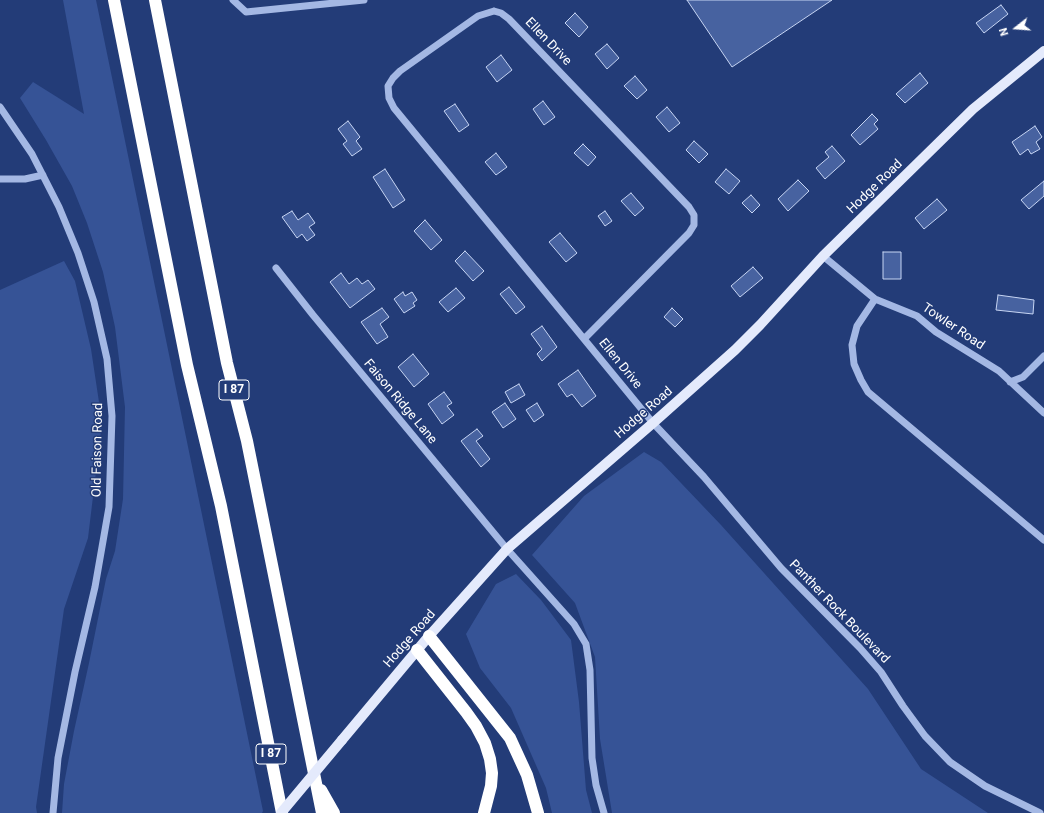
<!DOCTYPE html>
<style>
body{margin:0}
#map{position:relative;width:1044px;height:813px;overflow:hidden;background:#233c78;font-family:Roboto,sans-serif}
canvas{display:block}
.north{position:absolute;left:996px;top:8px;width:40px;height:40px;-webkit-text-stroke:3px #233c78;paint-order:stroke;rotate:253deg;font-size:11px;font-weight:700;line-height:16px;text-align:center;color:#fff}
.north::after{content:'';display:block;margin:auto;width:14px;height:18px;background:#fff;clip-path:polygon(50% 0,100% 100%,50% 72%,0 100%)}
</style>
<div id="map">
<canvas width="1044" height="813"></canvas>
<div class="north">N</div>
</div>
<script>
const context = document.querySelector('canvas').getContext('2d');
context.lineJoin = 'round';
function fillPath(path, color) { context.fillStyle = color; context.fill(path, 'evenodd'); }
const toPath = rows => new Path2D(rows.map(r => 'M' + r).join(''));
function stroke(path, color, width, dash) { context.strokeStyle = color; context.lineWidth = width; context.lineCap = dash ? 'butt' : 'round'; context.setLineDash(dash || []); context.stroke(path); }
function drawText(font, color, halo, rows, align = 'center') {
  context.font = font + ' Roboto,sans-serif'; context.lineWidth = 3; context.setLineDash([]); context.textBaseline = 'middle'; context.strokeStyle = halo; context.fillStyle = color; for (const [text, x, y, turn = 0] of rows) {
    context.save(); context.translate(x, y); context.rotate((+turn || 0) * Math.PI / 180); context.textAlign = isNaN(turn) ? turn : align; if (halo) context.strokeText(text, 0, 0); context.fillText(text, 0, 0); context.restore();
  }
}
const green = toPath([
 [63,0,96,0,263,811,262,813,62,813,64,784,74,731,89,663,106,579,115,551,123,499,125,407,115,327,103,272,87,223,72,186,46,140,20,98,33,82,84,114],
 [64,261,75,281,91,349,102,422,88,538,64,609,36,807,37,813,0,813,0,290],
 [644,452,661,462,721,525,868,689,921,769,988,813,612,813,600,739,595,657,575,603,532,555,584,496],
 [516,574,541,600,571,640,579,702,586,790,592,813,552,813,546,788,511,708,480,668,466,634,496,584]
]);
const building = toPath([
 [687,0,832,0,732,67,687,0],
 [1001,5,1008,14,984,33,976,23,1001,5],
 [575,13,588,27,579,37,565,23,575,13],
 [607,44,619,58,607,69,595,54,607,44],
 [501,55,512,70,497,82,486,67,501,55],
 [920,73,928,83,905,103,896,94,920,73],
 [635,76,647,90,637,99,624,86,635,76],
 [543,101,555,117,544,125,533,109,543,101],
 [455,104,469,125,459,132,444,111,455,104],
 [667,107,680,123,669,132,656,117,667,107],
 [872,114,878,120,874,124,878,129,860,145,851,135,872,114],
 [348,121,360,137,356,141,362,149,352,156,343,144,347,141,338,129,348,121],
 [1035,126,1042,137,1036,142,1040,149,1031,154,1028,149,1020,155,1012,142,1035,126],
 [694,141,708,154,699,163,686,150,694,141],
 [583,144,596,157,588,166,574,153,583,144],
 [832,146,845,161,825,179,816,168,829,157,825,152,832,146],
 [496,153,507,167,496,175,485,162,496,153],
 [385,169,405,200,393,208,373,177,385,169],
 [726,169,740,181,729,194,715,182,726,169],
 [798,180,809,191,788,211,778,199,798,180],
 [1044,181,1044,196,1029,209,1021,200,1044,181],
 [631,193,644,208,635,216,621,201,631,193],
 [751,195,760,205,752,213,742,203,751,195],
 [937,199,947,210,924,229,915,218,937,199],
 [292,211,298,220,308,213,315,223,309,227,315,235,307,241,302,234,297,238,282,217,292,211],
 [605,211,612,221,605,226,598,216,605,211],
 [425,220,442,240,431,250,414,231,425,220],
 [560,233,577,253,566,262,549,242,560,233],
 [465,251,484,271,473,281,455,261,465,251],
 [883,252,901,252,901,279,883,279,883,252],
 [753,267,763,278,740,297,731,286,753,267],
 [341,273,349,284,357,278,362,284,368,280,375,289,350,308,330,282,341,273],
 [509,287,525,307,516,314,500,294,509,287],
 [456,288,465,298,448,312,439,302,456,288],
 [403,292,405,296,412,292,417,300,413,303,415,306,404,313,394,299,403,292],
 [998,295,1034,300,1033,314,996,310,998,295],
 [382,308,389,317,380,324,388,337,377,344,361,322,382,308],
 [672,308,683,319,675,327,664,317,672,308],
 [542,326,557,347,542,361,537,354,542,349,531,334,542,326],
 [413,354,429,374,414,387,398,367,413,354],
 [578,370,596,396,582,407,572,394,567,397,558,384,578,370],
 [519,384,525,395,511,403,505,392,519,384],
 [444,392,452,403,447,406,454,415,442,424,428,404,444,392],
 [505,403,516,419,503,428,492,412,505,403],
 [537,403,544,415,534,422,526,410,537,403],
 [477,429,483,436,476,441,490,459,481,467,461,441,477,429]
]);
const minor = toPath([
 [233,0,246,12,364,0],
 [494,11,501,13,509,19,689,207,694,215,694,225,689,233,584,339,394,108,389,98,388,86,393,78,400,71,478,16,494,11],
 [0,107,32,154,59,207,78,253,94,302,107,359,112,416,109,507,95,587,75,672,58,758,53,813],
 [0,179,25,179,43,175],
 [823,256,875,299,917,316,936,332,999,371,1044,413],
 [276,268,313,315,507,549,574,624,586,644,590,670,592,758,596,785,604,813],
 [875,299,857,326,852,345,854,364,861,380,868,392,1044,540],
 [584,339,653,423,704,477,781,568,860,648,881,672,903,706,925,736,950,762,985,786,1040,813],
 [1010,382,1023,377,1044,356]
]);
const major = toPath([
 [342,740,429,636,507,549,653,423,735,350,760,325,823,256,973,109,1044,51]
]);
const highway = toPath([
 [114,0,187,365,221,506,282,813],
 [155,0,227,363,247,441,322,813],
 [429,636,510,738,527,775,538,813],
 [417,650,466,712,476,726,485,743,490,759,492,773,491,786,484,813],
 [321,790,334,813]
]);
const majorBridge = toPath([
 [281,813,342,740]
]);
const shields = [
 [234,390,30],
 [271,754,30]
];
const shieldNames = [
 ["I 87",234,390],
 ["I 87",271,754]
];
const streetNames = [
 ["Ellen Drive",548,42,46],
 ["Hodge Road",875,187,-44],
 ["Towler Road",953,327,34],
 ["Ellen Drive",620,364,51],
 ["Faison Ridge Lane",400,402,50],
 ["Hodge Road",644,413,-41],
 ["Old Faison Road",98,450,-89],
 ["Panther Rock Boulevard",839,612,46],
 ["Hodge Road",410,639,-49]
];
fillPath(green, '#365396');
fillPath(building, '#4762a0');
stroke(building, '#c7d5f3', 1);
stroke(minor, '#a4b8e4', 7);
stroke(major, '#e4eafc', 10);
stroke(highway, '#fff', 12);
stroke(majorBridge, '#e4eafc', 10);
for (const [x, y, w] of shields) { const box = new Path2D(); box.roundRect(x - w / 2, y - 10, w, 20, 3); context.fillStyle = '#233c78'; context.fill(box); stroke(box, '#fff', 1); }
drawText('bold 12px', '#fff', null, shieldNames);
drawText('13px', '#fff', '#233c78', streetNames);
</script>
